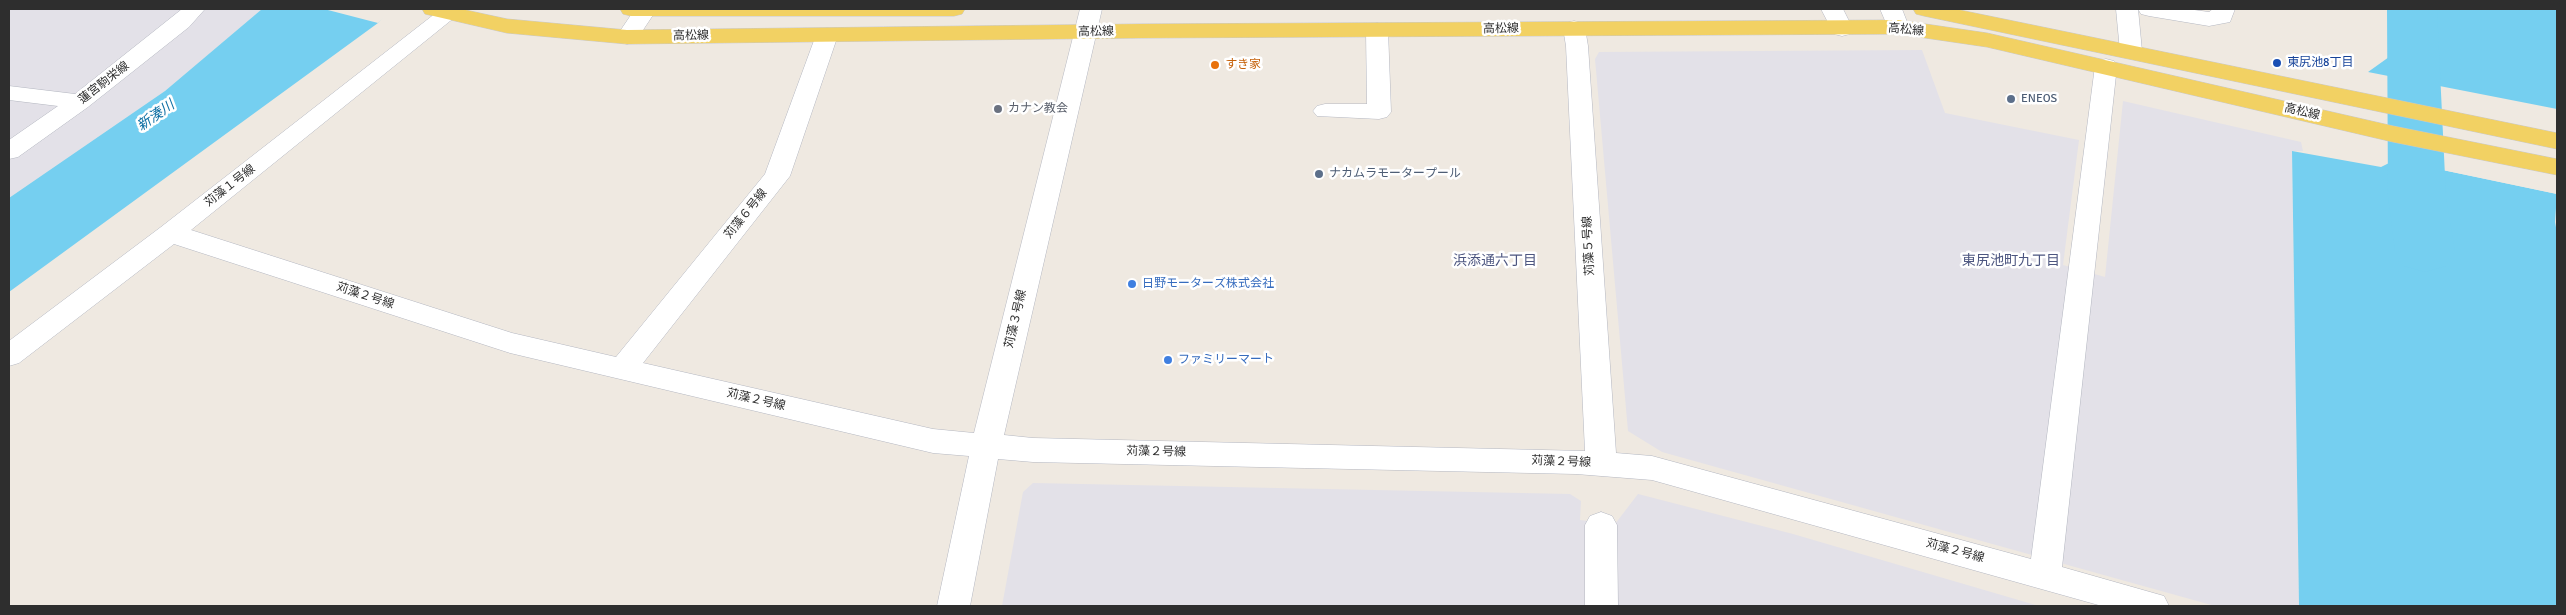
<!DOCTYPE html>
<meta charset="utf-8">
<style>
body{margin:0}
#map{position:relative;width:2566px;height:615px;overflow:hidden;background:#efe9e1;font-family:Signika,sans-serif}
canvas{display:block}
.frame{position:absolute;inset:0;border:10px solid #2e2e2e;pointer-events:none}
</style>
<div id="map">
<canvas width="2566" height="615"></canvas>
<div class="frame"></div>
</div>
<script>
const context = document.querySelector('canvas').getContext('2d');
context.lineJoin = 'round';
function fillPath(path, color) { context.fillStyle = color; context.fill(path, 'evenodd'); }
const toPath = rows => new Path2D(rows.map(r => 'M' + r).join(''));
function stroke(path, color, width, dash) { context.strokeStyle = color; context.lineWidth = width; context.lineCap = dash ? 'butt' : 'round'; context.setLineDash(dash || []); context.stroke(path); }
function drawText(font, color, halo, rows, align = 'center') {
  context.font = font + ' Signika,"Noto Sans JP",sans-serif'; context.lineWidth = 5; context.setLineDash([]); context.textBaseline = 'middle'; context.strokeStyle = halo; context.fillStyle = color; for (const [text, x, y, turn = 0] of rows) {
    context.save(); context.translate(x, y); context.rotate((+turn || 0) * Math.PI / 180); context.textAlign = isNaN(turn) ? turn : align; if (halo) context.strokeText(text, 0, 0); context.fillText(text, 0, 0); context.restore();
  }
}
const industrial = toPath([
 [9,9,262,9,165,91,9,198],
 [1922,50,1945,113,2079,140,2063,265,2105,277,2123,101,2301,142,2303,151,2292,151,2299,606,2215,606,1662,452,1628,431,1595,59,1599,52],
 [1033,483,1570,494,1581,501,1580,520,1615,524,1638,494,1793,534,2039,606,1002,606,1023,492]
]);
const water = toPath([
 [262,9,391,9,378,23,9,292,9,198,165,91],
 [2391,9,2557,9,2557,109,2368,72,2396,52],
 [2292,151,2381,167,2395,160,2557,194,2555,222,2557,233,2557,606,2299,606]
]);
const pier = toPath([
 [324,9,394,9,378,23],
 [2395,158,2557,192,2557,194,2395,160]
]);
const river = toPath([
 [2387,9,2437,9,2446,197,2455,251,2446,266,2425,272,2404,266,2395,251,2388,197,2387,9]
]);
const minor = toPath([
 [182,9,205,9,189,27,88,107,18,157,9,159,9,140,58,106,9,100,9,86,75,94,182,9],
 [441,9,465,9,191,230,512,333,616,357,765,174,816,35,819,30,827,28,835,30,838,35,790,176,643,363,933,429,974,433,1080,9,1102,9,1004,435,1033,438,1585,451,1566,46,1563,28,1566,23,1574,21,1582,23,1585,28,1588,46,1616,453,1652,456,2031,559,2095,66,2098,61,2106,59,2114,61,2117,66,2062,567,2164,596,2169,606,2102,606,1652,480,1576,474,1033,462,998,459,970,606,937,606,969,456,933,453,510,353,174,244,19,363,9,366,9,341,161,227,441,9],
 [635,9,657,9,635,42,627,44,619,42,616,37,635,9],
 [1821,9,1843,9,1853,29,1850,34,1842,36,1834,34,1821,9],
 [1880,9,1902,9,1909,27,1906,32,1898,34,1890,32,1880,9],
 [2116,9,2138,9,2142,51,2139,56,2131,58,2123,56,2120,51,2116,9],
 [2138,9,2187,9,2209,12,2213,9,2235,9,2230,22,2209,26,2149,16,2141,14,2138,9],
 [1377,23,1385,25,1388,30,1391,112,1387,117,1379,119,1317,116,1313,111,1317,106,1325,104,1367,104,1366,30,1369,25,1377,23],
 [1601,512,1612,516,1617,525,1618,606,1585,606,1585,525,1590,516,1601,512]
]);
const major = toPath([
 [422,9,461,9,507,19,627,30,1140,24,1898,20,1987,33,2393,126,2557,159,2557,175,2393,142,1987,47,1898,34,1140,38,627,44,507,33,425,14,422,9],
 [620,9,965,9,962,14,954,16,631,16,623,14,620,9],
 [1913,9,1955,9,2557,133,2557,149,1924,16,1916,14,1913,9]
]);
const markers = [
 [2277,63,5,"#1a4fb4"],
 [1215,65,5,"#e8710a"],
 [2011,99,5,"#5c6f8a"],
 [998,109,5,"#6b7280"],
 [1319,174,5,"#5c6f8a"],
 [1132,284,5,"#3f7fe0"],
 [1168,360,5,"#3f7fe0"]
];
const streetNames = [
 ["高松線",1501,29,-1],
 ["高松線",1906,30,5],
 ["高松線",1096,32,-1],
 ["高松線",691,36,-1],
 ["蓮宮駒栄線",104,83,-38],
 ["高松線",2302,112,13],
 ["苅藻１号線",230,186,-38],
 ["苅藻６号線",746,214,-51],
 ["苅藻５号線",1589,246,-93],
 ["苅藻２号線",365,296,18],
 ["苅藻３号線",1016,319,-77],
 ["苅藻２号線",756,400,13],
 ["苅藻２号線",1156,452,1],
 ["苅藻２号線",1561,462,2],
 ["苅藻２号線",1955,551,15]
];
const transitNames = [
 ["東尻池8丁目",2287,63]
];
const foodNames = [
 ["すき家",1225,65]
];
const serviceNames = [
 ["ENEOS",2021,99],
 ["ナカムラモータープール",1329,174]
];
const worshipNames = [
 ["カナン教会",1008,109]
];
const shopNames = [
 ["日野モーターズ株式会社",1142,284],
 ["ファミリーマート",1178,360]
];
const waterNames = [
 ["新湊川",156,116,-35]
];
const neighbourhoodNames = [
 ["浜添通六丁目",1495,261],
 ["東尻池町九丁目",2011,261]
];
fillPath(industrial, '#e3e1e8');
fillPath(water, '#75cff0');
fillPath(pier, '#efe9e1');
fillPath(river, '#75cff0');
stroke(minor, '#b4b7c1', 1);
stroke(major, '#c9c9c9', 1);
fillPath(minor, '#fff');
fillPath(major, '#f2d163');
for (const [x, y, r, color] of markers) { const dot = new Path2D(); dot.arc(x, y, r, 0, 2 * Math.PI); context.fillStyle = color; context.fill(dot); stroke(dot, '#fff', 2); }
drawText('12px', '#2e2e2e', '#fff', streetNames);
drawText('12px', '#164399', '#fff', transitNames, 'left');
drawText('12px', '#c56008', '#fff', foodNames, 'left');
drawText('12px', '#4e5e75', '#fff', serviceNames, 'left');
drawText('12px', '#5b616d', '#fff', worshipNames, 'left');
drawText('12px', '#366cbe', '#fff', shopNames, 'left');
drawText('italic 14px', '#0d6fa3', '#fff', waterNames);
drawText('14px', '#4d5680', '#fff', neighbourhoodNames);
</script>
